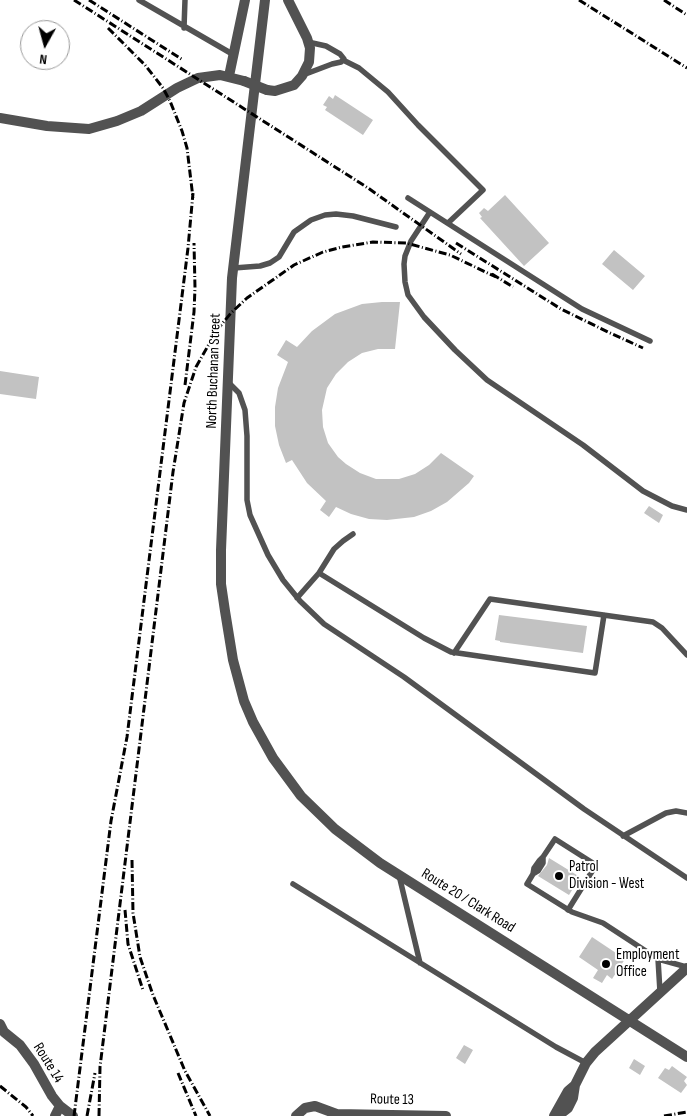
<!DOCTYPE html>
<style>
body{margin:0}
#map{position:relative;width:687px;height:1116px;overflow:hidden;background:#fff;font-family:"Sofia Sans Condensed",sans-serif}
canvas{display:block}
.north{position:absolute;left:20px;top:20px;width:50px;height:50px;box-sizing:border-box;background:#fff;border:1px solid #999;border-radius:50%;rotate:187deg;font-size:14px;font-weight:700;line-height:20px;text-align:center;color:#000}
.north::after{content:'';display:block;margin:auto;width:18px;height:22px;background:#000;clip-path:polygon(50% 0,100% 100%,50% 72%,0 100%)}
</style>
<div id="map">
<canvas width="687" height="1116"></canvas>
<div class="north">N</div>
</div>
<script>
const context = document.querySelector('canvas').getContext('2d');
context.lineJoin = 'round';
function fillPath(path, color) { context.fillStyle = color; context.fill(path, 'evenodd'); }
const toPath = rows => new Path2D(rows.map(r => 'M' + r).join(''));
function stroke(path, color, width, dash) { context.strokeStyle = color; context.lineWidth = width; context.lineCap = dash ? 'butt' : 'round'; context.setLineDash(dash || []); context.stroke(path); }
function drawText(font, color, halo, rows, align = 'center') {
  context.font = font + ' "Sofia Sans Condensed",sans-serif'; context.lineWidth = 4; context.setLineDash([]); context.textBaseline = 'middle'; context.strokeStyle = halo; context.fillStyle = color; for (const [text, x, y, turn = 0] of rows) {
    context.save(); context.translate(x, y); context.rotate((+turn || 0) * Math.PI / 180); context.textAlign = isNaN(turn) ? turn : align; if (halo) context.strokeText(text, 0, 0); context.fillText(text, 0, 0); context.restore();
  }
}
const building = toPath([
 [335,95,373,120,363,135,325,110,327,107,323,105,329,96,333,99],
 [505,195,549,243,524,266,480,218,482,217,479,213,484,208,488,211],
 [614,250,645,276,633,290,602,264],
 [382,302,400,302,395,349,378,349,362,353,348,362,336,374,327,388,322,410,323,427,328,443,338,457,346,464,360,473,376,479,399,479,415,474,429,465,441,453,474,476,469,483,447,502,431,511,414,517,387,520,369,519,351,514,336,507,329,517,320,510,326,501,307,483,292,460,286,463,279,445,275,426,275,407,278,388,288,362,277,355,286,340,297,347,312,331,335,314,362,304],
 [0,371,39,377,36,399,0,394],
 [649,506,663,515,659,523,644,513],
 [499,615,587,626,583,653,500,642,500,641,495,640],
 [549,858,580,877,569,895,538,876,547,865],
 [592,937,625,959,612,979,607,975,602,983,593,978,598,970,579,957],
 [464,1045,473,1050,465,1064,456,1058],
 [634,1059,645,1066,640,1075,629,1068],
 [672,1066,687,1077,684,1081,687,1085,681,1093,658,1078,665,1068,669,1070]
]);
const service = toPath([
 [139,0,234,55],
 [184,28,185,0],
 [343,60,359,68,388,92,418,125,483,190,448,223],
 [303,75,332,64,341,62,344,59,340,54,326,46,308,42],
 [408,198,582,309,650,341],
 [430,212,411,241,405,256,404,264,405,282,408,295,424,317,455,350,487,380,583,445,643,491,672,506,687,510],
 [234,268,260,266,270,263,279,257,294,232,311,220,325,215,336,214,353,216,396,227],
 [228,382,239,393,245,410,247,436,247,500,250,515,268,555,283,580,300,601,324,624,404,677,584,809,687,878],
 [319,573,334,549,343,541,353,534],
 [297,598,319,573,424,638,451,652,595,673,604,615],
 [454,653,490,599,653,622,662,628,687,655],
 [623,836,666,813,676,811,687,813],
 [533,874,534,868,539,861,543,857],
 [399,875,420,963],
 [293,884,556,1047,586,1063],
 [568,910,596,865,555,839,543,857,543,863,538,871,533,874,527,884,572,912,603,923,658,959],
 [660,992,658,959,687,967]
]);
const minor = toPath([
 [265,0,232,278,221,550,221,584,225,611,233,660,244,701,253,722,273,758,301,796,335,829,380,863,687,1057],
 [229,76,245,0],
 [267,90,275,91,294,85,302,76,309,62,310,48,307,38,288,0],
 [0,118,47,126,89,129,117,121,141,111,177,88,198,78,220,75,244,81],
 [0,1024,4,1032,20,1045,34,1064,52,1096,60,1106,73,1116],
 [337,1114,446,1116],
 [55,1116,60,1106],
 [296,1116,305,1108,315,1106,342,1116],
 [554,1116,568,1091,575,1085,586,1063,595,1052,687,968],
 [558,1116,568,1108,573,1098,575,1085]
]);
const rail = toPath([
 [74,0,368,188,461,254],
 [89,0,183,60],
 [579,0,687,68],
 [664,0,687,15],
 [108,28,145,65,163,88,170,101,182,131,187,148,193,198],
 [456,243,561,309,608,332,643,348],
 [492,274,513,287],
 [185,385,194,312,195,288,194,243],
 [132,860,133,913,140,957,153,995,185,1071,210,1116],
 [125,910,128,944,143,990],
 [178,1073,196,1116],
 [0,1086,26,1107,33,1116],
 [74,1116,111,821,127,737,188,248,193,193],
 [87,1116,95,1073],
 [99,1116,100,1067,173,472,184,403,196,367,217,330,231,313,247,298,294,265,323,252,342,247,373,242,406,243,450,255,496,277],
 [664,1116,687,1112]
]);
const minorBridge = toPath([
 [244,81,267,90]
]);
const markers = [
 [559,876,5,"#000"],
 [606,964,5,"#000"]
];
const streetNames = [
 ["North Buchanan Street",214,371,-88],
 ["Route 20 / Clark Road",468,901,32],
 ["Route 14",48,1063,58],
 ["Route 13",392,1100,1]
];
const poiNames = [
 ["Patrol",569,867],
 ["Division - West",569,884],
 ["Employment",616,955],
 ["Office",616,972]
];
fillPath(building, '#c2c2c2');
stroke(service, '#525252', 5.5);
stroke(minor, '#525252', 10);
stroke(rail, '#000', 3, [8, 2.5, 1, 2.5]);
stroke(minorBridge, '#525252', 10);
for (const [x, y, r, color] of markers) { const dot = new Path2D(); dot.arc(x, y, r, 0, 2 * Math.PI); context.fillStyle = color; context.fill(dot); stroke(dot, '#fff', 2); }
drawText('15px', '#000', '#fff', streetNames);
drawText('15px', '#000', '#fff', poiNames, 'left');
</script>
